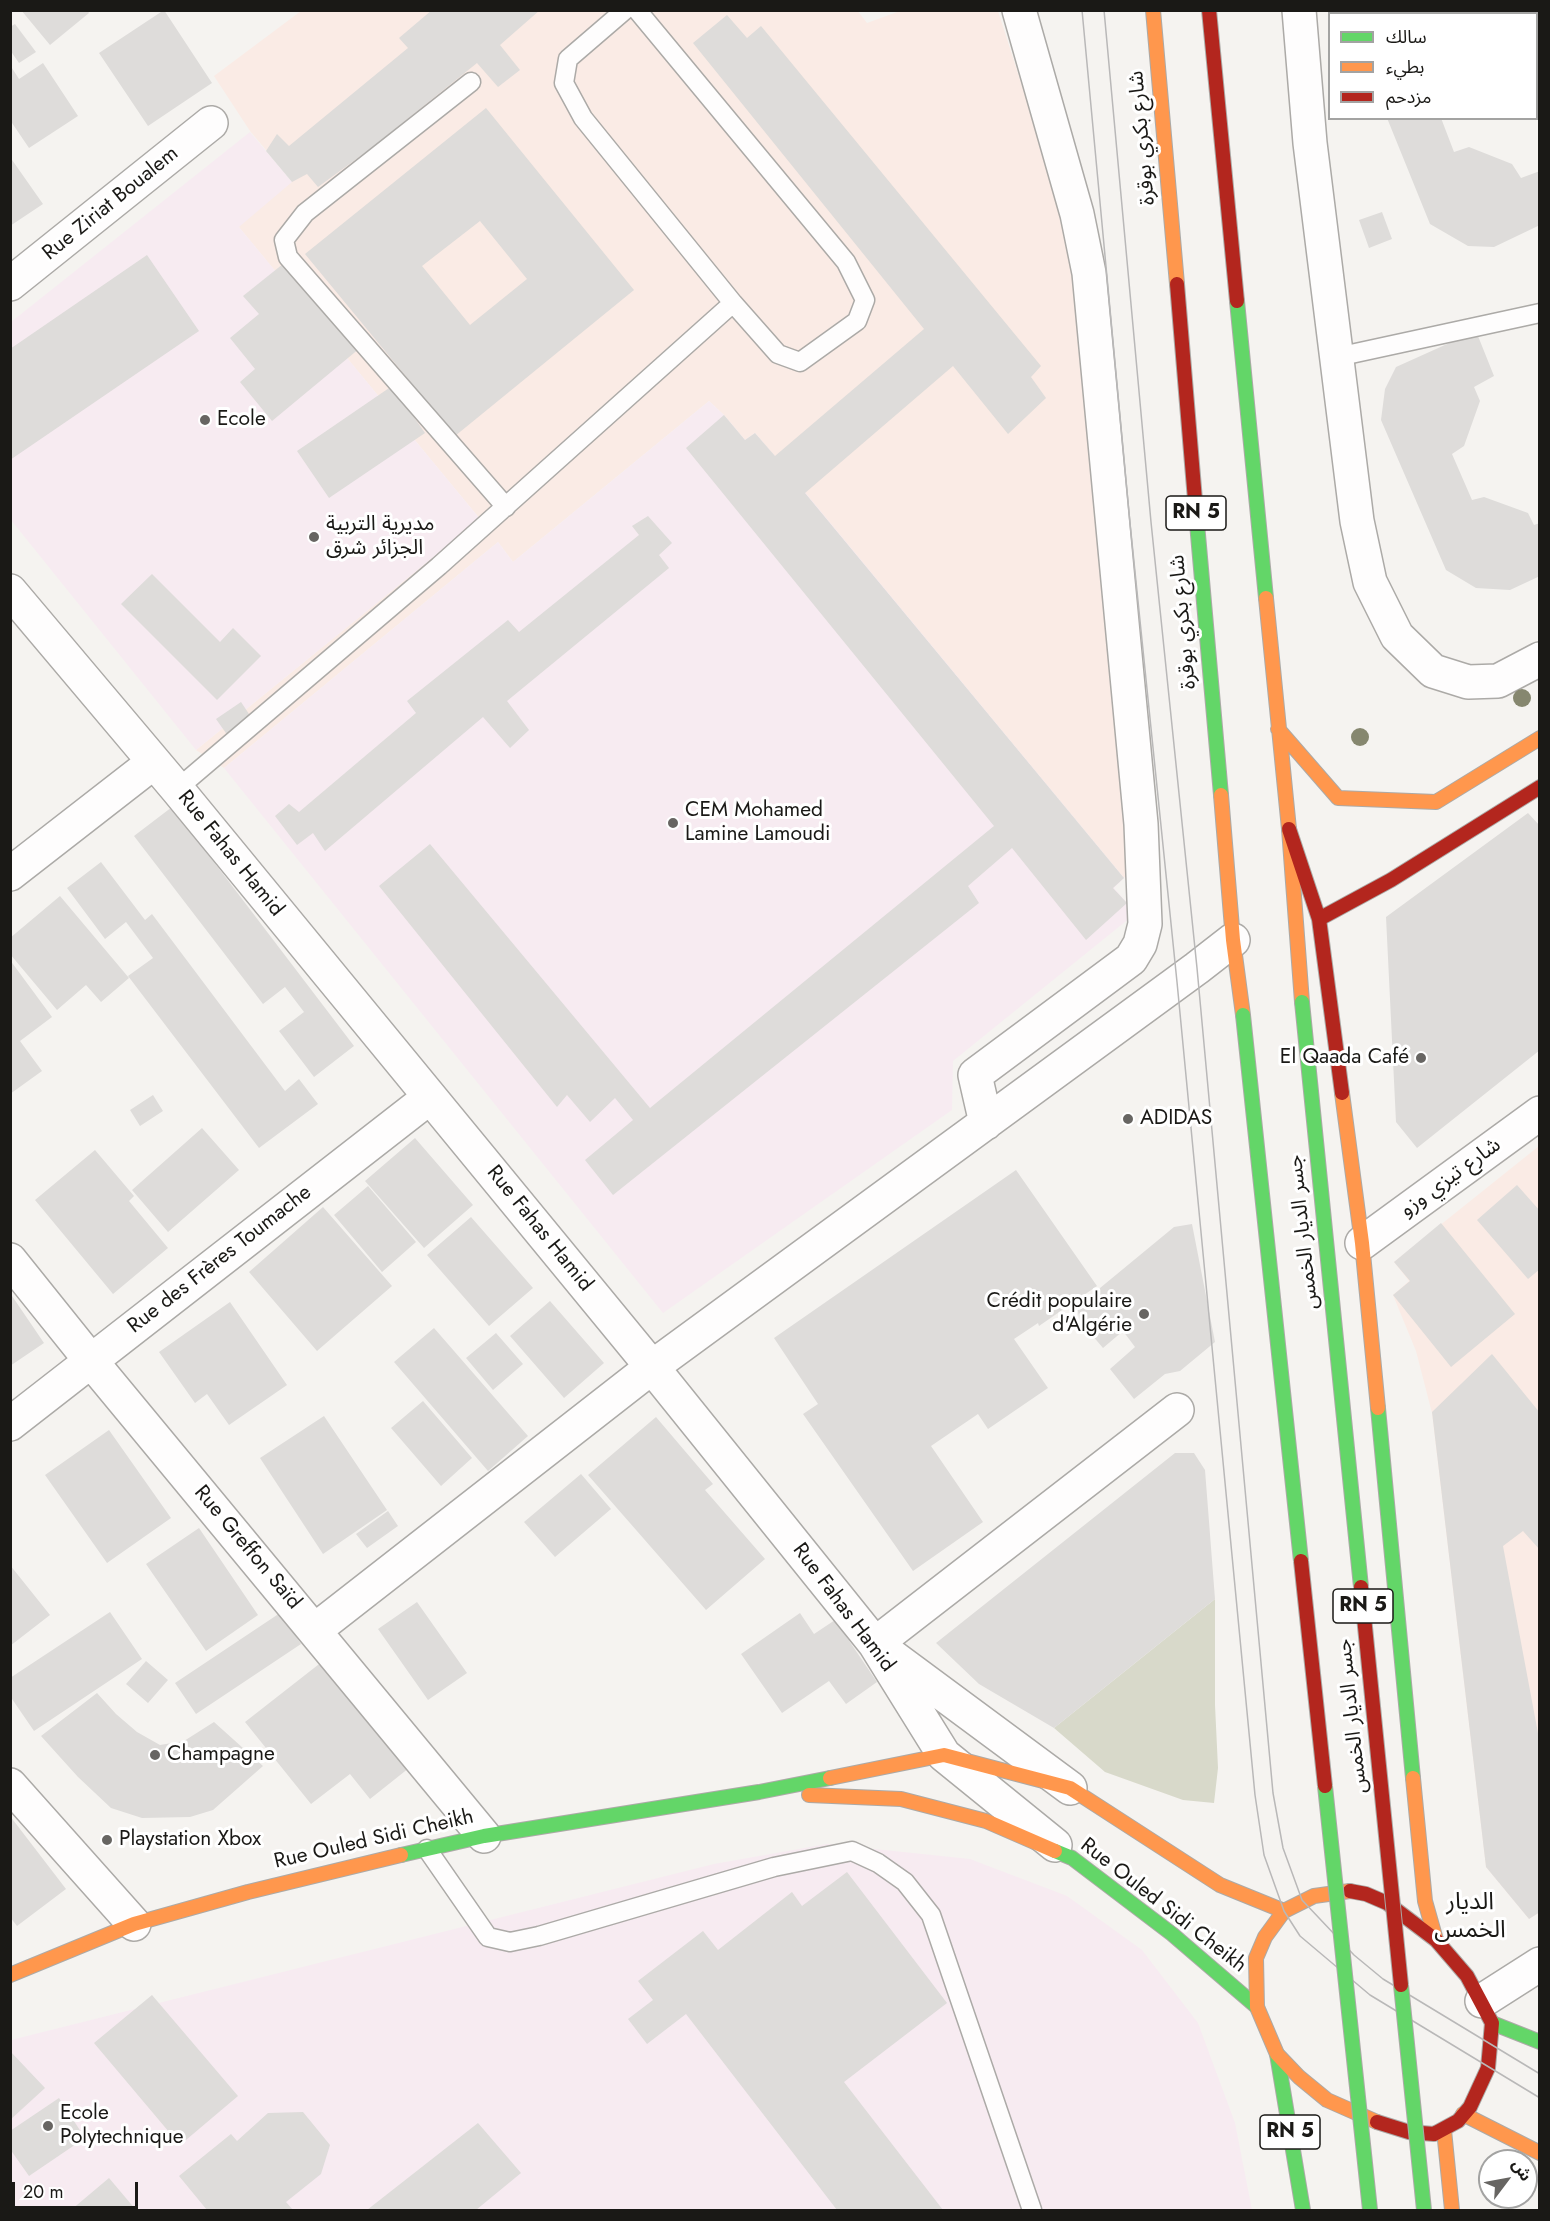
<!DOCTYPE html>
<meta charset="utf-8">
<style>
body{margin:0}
#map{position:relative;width:1550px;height:2221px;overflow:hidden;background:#f5f3f0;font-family:Jost,"Noto Sans Arabic",sans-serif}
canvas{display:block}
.frame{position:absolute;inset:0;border:12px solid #1a1916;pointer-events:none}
.legend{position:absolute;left:1328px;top:12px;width:210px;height:108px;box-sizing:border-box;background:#fff;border:2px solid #a3a3a2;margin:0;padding:8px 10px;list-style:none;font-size:18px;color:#1a1916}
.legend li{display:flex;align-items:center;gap:12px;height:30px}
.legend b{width:30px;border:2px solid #a3a3a2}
.north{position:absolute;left:1478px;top:2149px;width:60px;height:60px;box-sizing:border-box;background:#fff;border:2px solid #a3a3a2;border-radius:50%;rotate:58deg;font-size:16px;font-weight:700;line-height:24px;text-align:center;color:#1a1916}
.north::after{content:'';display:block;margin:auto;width:21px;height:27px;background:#676562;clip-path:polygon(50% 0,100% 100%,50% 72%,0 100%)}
.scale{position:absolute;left:12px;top:2182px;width:126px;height:27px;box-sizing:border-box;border:3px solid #1a1916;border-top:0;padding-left:8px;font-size:18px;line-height:21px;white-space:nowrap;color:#1a1916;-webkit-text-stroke:4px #fff;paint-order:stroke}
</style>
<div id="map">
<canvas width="1550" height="2221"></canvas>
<div class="frame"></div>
<ul class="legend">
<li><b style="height:8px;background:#63d668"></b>سالك</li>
<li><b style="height:8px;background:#ff974d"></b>بطيء</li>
<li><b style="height:8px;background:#b3261e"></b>مزدحم</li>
</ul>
<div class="north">ش</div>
<div class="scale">20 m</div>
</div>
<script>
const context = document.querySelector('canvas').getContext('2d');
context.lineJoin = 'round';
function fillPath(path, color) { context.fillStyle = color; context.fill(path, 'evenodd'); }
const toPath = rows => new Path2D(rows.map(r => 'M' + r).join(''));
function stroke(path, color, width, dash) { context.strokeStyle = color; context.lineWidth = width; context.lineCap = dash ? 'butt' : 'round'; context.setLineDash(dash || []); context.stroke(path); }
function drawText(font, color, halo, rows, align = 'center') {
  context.font = font + ' Jost,"Noto Sans Arabic",sans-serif'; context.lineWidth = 6; context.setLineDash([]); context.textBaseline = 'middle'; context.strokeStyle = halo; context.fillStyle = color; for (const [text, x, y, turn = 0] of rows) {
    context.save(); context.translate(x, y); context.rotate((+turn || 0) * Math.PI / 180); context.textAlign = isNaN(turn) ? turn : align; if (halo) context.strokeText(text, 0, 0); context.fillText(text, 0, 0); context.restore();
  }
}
const commercial = toPath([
 [857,10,867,23,900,11,998,11,1063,214,1080,280,1135,861,1124,878,755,433,745,440,724,415,709,401,513,562,498,542,224,768,196,750,480,519,238,226,292,181,250,131,214,76,301,11],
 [1539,1146,1540,1912,1529,1919,1486,1867,1432,1413,1416,1351,1393,1295,1409,1281,1394,1262]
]);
const education = toPath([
 [250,132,292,182,239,227,480,519,196,750,11,520,11,322],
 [709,401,724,415,745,440,755,433,775,456,1124,878,1114,888,1136,913,953,1061,952,1110,663,1313,224,768,498,542,513,562],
 [827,1844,970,1859,1067,1896,1142,1950,1198,2023,1235,2123,1252,2210,11,2210,10,2041,15,2039,714,1864]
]);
const green = toPath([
 [1215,1599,1215,1705,1218,1768,1214,1803,1183,1800,1105,1772,1054,1728]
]);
const building = toPath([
 [21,10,87,10,89,13,50,45],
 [164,10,212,83,148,126,99,53],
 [432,10,540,10,500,45,520,70,498,87,477,63,370,149,318,187,307,174,292,182,266,151,277,134,289,146,408,48,399,38],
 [1404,10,1471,10,1472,14,1397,14],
 [727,15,747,38,761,26,1041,366,1031,377,1046,398,1008,434,953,366,805,493,1124,878,1113,888,1127,903,1086,940,1012,848,968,886,979,903,613,1195,585,1160,633,1120,615,1098,590,1122,567,1095,557,1107,379,886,430,844,650,1108,994,826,686,448,724,415,745,440,755,433,775,456,924,329,693,43],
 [15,24,36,52,19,63,10,50,10,27],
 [43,63,78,116,29,148,10,120,10,65,19,79],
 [486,108,634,290,455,436,305,254],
 [480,221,527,279,470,325,422,266],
 [1387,118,1441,118,1454,152,1469,147,1512,164,1521,178,1540,171,1540,225,1494,247,1468,246,1430,224],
 [10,157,43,204,10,226],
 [1382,212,1392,239,1369,248,1359,220],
 [147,255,199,331,10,460,10,349],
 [288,260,360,348,272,421,240,382,255,369,230,338,259,314,243,296],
 [1476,331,1494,376,1474,387,1480,401,1464,446,1452,454,1472,500,1484,497,1528,513,1534,525,1540,523,1540,576,1510,590,1476,588,1446,570,1381,420,1385,389,1396,367],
 [392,386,425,433,329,498,297,451],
 [648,516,672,543,659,555,669,568,507,701,529,730,510,748,483,717,325,851,313,833,297,845,275,816,289,804,299,812,416,713,407,701,508,620,519,632,639,535,632,526],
 [152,574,220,642,233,628,261,656,217,700,121,604],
 [241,702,253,720,228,736,216,719],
 [172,807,354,1046,314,1077,279,1031,304,1012,285,987,263,1004,134,836],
 [1528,813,1540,826,1540,1050,1417,1148,1396,1122,1386,917],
 [101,862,145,920,152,914,285,1091,299,1079,318,1104,259,1148,128,976,153,958,126,922,105,939,67,888],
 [60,896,129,978,101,1002,86,985,57,1010,10,954,10,938],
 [10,960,52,1017,20,1041,42,1071,10,1094],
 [153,1095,163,1111,140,1126,130,1110],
 [202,1128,239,1170,168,1232,132,1190],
 [415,1138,473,1205,424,1248,365,1181],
 [95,1150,134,1196,129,1201,168,1248,113,1294,35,1200],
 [1016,1170,1097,1286,1039,1326,1038,1323,1014,1339,1048,1388,988,1429,978,1414,931,1446,983,1522,913,1571,803,1414,818,1404,774,1338],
 [1517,1185,1540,1211,1540,1269,1528,1279,1477,1220],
 [368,1186,416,1242,382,1272,334,1215],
 [323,1207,392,1286,317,1351,249,1272],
 [471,1217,533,1288,489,1326,427,1255],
 [1441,1223,1515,1314,1451,1367,1393,1295,1410,1281,1394,1262],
 [1192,1224,1215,1342,1180,1371,1165,1374,1134,1399,1110,1369,1135,1347,1123,1331,1103,1348,1080,1321,1077,1307,1174,1227],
 [10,1293,44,1343,10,1366],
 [550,1301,604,1363,564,1398,510,1336],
 [230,1302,287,1385,229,1425,207,1394,195,1403,159,1352],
 [434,1328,528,1436,488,1471,394,1362],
 [496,1333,523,1364,493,1390,466,1358],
 [1492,1354,1540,1413,1540,1550,1523,1531,1503,1546,1540,1744,1540,1912,1529,1919,1486,1867,1432,1412],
 [423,1401,472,1458,441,1486,391,1428],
 [324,1416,387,1510,323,1554,260,1458],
 [656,1417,713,1484,705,1490,765,1559,706,1610,588,1475],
 [109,1430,171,1518,107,1563,45,1475],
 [1175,1453,1194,1453,1205,1470,1215,1599,1054,1728,979,1684,936,1643],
 [581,1474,611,1509,555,1557,524,1522],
 [388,1511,398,1526,367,1548,356,1534],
 [199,1528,258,1615,206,1651,146,1564],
 [10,1565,50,1615,10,1646],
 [417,1602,467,1673,428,1700,378,1629],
 [110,1612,142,1659,34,1731,10,1696,10,1678],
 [280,1613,301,1644,196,1714,175,1683],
 [800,1613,814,1634,835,1620,877,1682,846,1704,829,1681,782,1713,741,1654],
 [146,1661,168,1680,148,1703,126,1684],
 [323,1661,409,1768,370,1799,350,1774,311,1804,245,1722],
 [97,1693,116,1714,137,1732,160,1745,184,1741,214,1722,263,1766,213,1810,190,1817,142,1818,111,1808,78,1777,41,1736],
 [10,1816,66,1889,17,1926,10,1917],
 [847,1872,947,2003,844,2082,943,2210,837,2210,686,2014,647,2044,628,2019,653,2000,638,1981,703,1931,718,1950,792,1892,802,1906],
 [152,1995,238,2096,180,2145,94,2043],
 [10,2051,45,2088,10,2120],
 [59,2098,85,2138,29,2176,10,2149,10,2131],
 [303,2112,330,2145,321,2174,286,2202,293,2210,207,2210,179,2176,231,2134,237,2141,268,2113],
 [478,2123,521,2173,476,2210,367,2210],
 [109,2178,136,2210,71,2210]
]);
const lane = toPath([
 [625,10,568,59,564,83,583,118,733,303],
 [471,82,305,213,284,240,288,257,506,507],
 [1337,357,1540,313],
 [177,789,439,566,733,303,778,354,800,362,857,321,865,300,846,262,637,10],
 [427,1849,488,1937,510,1942,539,1936,774,1867,852,1851,878,1863,905,1882,931,1915,1032,2210]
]);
const street = toPath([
 [1299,10,1310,143,1357,521,1370,582,1397,636,1433,671,1468,682,1498,681,1540,659],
 [10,284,211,123],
 [10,591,177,789,652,1367,875,1644,944,1755,1055,1845],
 [10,874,154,762],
 [986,1123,975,1075,1131,959,1140,944,1145,924,1141,824,1089,273,1077,214,1019,10],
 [1362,1243,1540,1113],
 [10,1260,91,1361,484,1836],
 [10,1424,430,1097],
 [315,1630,652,1367,1197,968,1233,940],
 [875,1644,1177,1410],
 [889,1654,1070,1788],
 [10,1785,134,1924],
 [1482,2001,1540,1964]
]);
const fast = toPath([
 [1237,301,1266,598],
 [1196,512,1221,795],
 [1378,1408,1413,1778],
 [1055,1851,1072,1858,1172,1934,1257,2007],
 [401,1855,484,1836,759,1792,830,1778],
 [1492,2023,1540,2042],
 [1277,2054,1303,2210]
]);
const slow = toPath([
 [1153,10,1177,284],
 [1266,598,1289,829,1302,1002],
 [1278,729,1338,798,1436,802,1540,738],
 [1221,795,1233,940,1243,1015],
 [1342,1093,1362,1243,1378,1408],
 [830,1778,944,1755,1070,1788,1220,1885,1284,1911],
 [1413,1778,1425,1901,1436,1940],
 [809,1795,901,1799,986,1821,1055,1851],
 [1350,1891,1314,1896,1284,1911,1265,1937,1256,1958,1257,2007,1277,2054,1299,2077,1327,2100,1377,2122],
 [10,1975,134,1924,248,1892,401,1855],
 [1463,2114,1540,2153],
 [1444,2130,1452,2210]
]);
const jam = toPath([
 [1209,10,1237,301],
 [1177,284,1196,512],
 [1289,829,1319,919,1342,1093],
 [1319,919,1391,880,1540,787],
 [1350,1891,1366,1894,1387,1903,1436,1940,1467,1976,1492,2023,1488,2068,1470,2107,1458,2121,1434,2134,1409,2132,1377,2122]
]);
const tram = toPath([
 [1082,10,1130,523,1177,982,1255,1795,1264,1855,1284,1911,1300,1936,1370,1995,1540,2098],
 [1104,10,1151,522,1197,968,1273,1793,1283,1848,1302,1900,1354,1955,1383,1979,1540,2074]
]);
const fastBridge = toPath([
 [1302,1002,1361,1587],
 [1243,1015,1301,1561],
 [1325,1786,1370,2210],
 [1401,1985,1424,2210]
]);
const jamBridge = toPath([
 [1301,1561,1325,1786],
 [1361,1587,1401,1985]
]);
const trees = [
 [1522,698],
 [1360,737]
];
const markers = [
 [205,420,6,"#676562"],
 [314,537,6,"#676562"],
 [673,823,6,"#676562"],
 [1421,1058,6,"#676562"],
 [1128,1119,6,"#676562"],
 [1144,1314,6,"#676562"],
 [155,1755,6,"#676562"],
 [107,1840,6,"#676562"],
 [48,2126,6,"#676562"]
];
const shields = [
 [1196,513,60],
 [1363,1606,60],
 [1290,2132,60]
];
const shieldNames = [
 ["RN 5",1196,513],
 ["RN 5",1363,1606],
 ["RN 5",1290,2132]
];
const streetNames = [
 ["شارع بكري بوقرة",1143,138,-95],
 ["Rue Ziriat Boualem",111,204,-39],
 ["شارع بكري بوقرة",1184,622,-95],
 ["Rue Fahas Hamid",230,854,51],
 ["شارع تيزي وزو",1451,1178,-36],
 ["Rue Fahas Hamid",539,1229,51],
 ["جسر الديار الخمس",1304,1232,-96],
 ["Rue des Frères Toumache",220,1260,-38],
 ["Rue Greffon Saïd",247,1548,50],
 ["Rue Fahas Hamid",843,1608,53],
 ["جسر الديار الخمس",1353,1716,-96],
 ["Rue Ouled Sidi Cheikh",374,1840,-13],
 ["Rue Ouled Sidi Cheikh",1163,1906,38]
];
const poiNames = [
 ["Ecole",217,420],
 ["مديرية التربية",326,525],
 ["الجزائر شرق",326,549],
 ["CEM Mohamed",685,811],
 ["Lamine Lamoudi",685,835],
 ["El Qaada Café",1409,1058,"right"],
 ["ADIDAS",1140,1119],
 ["Crédit populaire",1132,1302,"right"],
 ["d'Algérie",1132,1326,"right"],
 ["Champagne",167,1755],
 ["Playstation Xbox",119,1840],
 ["Ecole",60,2114],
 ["Polytechnique",60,2138]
];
const quarterNames = [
 ["الديار",1470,1903],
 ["الخمس",1470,1931]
];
fillPath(commercial, '#faebe5');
fillPath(education, '#f7ebf1');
fillPath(green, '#d8d9ca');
fillPath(building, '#dedcda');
stroke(lane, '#acaaa7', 21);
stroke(street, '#acaaa7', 36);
stroke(fast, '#acaaa7', 16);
stroke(slow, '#acaaa7', 16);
stroke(jam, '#acaaa7', 16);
stroke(lane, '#fefdfd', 18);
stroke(street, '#fefdfd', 33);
stroke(fast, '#63d668', 14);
stroke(slow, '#ff974d', 14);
stroke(jam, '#b3261e', 14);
stroke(tram, '#b9b8b8', 1.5);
stroke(fastBridge, '#acaaa7', 16, []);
stroke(jamBridge, '#acaaa7', 16, []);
stroke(fastBridge, '#63d668', 14);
stroke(jamBridge, '#b3261e', 14);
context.fillStyle = '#86876f';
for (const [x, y] of trees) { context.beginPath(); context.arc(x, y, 9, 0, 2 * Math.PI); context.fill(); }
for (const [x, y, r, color] of markers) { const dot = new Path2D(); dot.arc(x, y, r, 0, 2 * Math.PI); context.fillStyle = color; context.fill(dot); stroke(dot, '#fff', 2); }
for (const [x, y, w] of shields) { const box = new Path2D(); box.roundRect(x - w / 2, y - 17, w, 34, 4.5); context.fillStyle = '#fff'; context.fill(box); stroke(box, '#1a1916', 1.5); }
drawText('bold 20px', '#1a1916', null, shieldNames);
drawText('21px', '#1a1916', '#fff', streetNames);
drawText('21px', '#1a1916', '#fff', poiNames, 'left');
drawText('24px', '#1a1916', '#fff', quarterNames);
</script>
